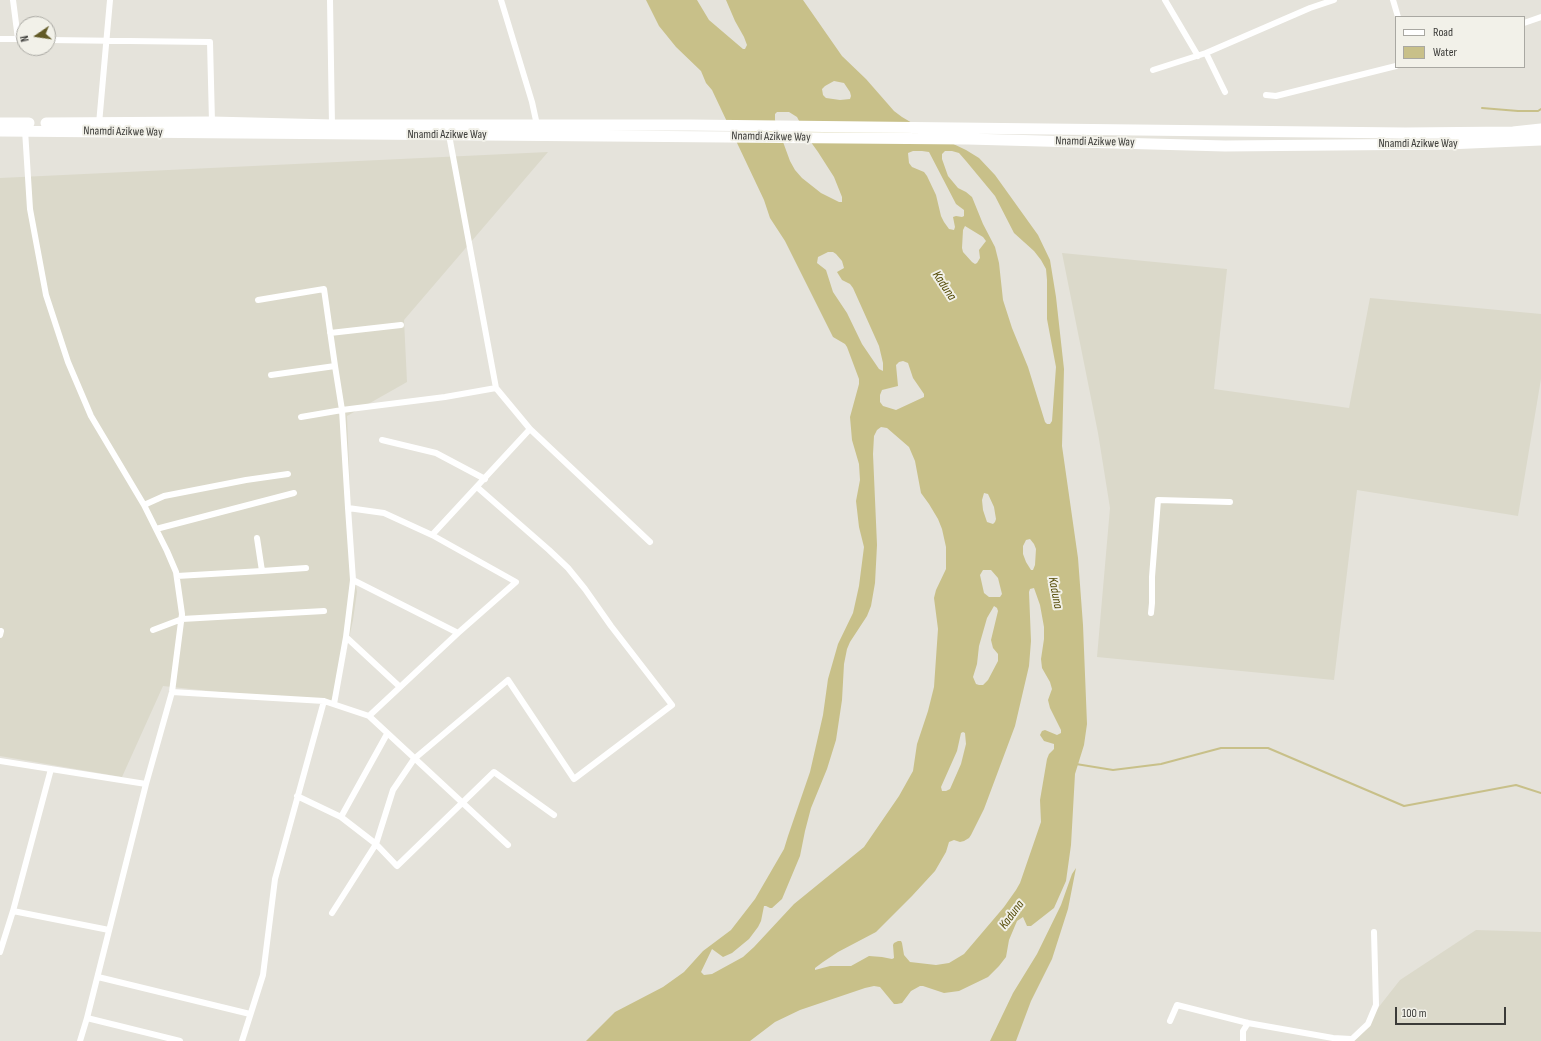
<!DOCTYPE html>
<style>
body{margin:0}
#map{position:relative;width:1541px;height:1041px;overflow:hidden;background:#e5e3db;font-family:"Sofia Sans Condensed",sans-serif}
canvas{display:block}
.legend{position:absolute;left:1395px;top:16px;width:130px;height:52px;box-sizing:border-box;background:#f2f1e9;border:1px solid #a9a8a2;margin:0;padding:5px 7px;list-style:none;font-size:12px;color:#3b3b38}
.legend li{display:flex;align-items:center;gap:8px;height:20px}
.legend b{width:20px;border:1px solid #a9a8a2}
.north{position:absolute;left:16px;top:16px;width:40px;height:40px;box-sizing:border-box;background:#f2f1e9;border:1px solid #a9a8a2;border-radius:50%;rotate:257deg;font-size:11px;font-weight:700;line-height:16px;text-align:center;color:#3b3b38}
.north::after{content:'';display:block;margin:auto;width:14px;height:18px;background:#625a26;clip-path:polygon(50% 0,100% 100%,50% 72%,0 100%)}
.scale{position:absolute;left:1395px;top:1007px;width:111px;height:18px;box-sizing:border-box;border:2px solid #3b3b38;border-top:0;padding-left:5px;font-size:12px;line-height:14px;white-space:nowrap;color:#3b3b38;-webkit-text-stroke:3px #f2f1e9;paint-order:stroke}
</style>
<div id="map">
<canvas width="1541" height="1041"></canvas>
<ul class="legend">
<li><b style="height:5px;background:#fff"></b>Road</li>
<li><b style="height:11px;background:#c8c089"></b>Water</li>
</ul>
<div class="north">N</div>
<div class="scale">100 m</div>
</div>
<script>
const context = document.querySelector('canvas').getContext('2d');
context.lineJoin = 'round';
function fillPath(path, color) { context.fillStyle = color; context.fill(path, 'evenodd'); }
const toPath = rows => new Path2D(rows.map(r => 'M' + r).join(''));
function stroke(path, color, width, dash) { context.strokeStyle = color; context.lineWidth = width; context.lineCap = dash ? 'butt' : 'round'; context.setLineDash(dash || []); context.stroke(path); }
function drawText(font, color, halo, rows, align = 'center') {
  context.font = font + ' "Sofia Sans Condensed",sans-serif'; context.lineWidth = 4; context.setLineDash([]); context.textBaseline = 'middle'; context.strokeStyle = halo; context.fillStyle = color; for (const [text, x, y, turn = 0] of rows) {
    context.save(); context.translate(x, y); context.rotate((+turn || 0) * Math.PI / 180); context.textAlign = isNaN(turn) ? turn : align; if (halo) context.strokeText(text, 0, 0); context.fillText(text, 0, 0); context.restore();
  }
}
const built = toPath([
 [548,152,404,320,407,382,347,416,353,566,357,592,353,620,341,675,330,704,163,686,122,777,0,756,0,178],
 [1062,253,1227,269,1214,389,1349,408,1370,298,1541,314,1541,379,1518,516,1357,490,1334,680,1097,657,1110,508,1098,433],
 [1476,930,1541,932,1541,1041,1352,1041,1400,980]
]);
const water = toPath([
 [646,0,697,0,709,20,743,49,745,49,747,45,744,37,735,21,726,0,803,0,842,56,866,79,894,111,902,117,924,130,966,150,979,158,995,175,1038,235,1050,260,1056,297,1064,369,1062,446,1078,558,1083,625,1087,724,1084,745,1075,774,1071,845,1066,881,1054,908,1031,926,1027,926,1023,917,1017,921,1009,940,1006,957,999,966,988,977,959,991,944,993,923,986,920,986,911,991,902,1003,897,1004,894,1004,880,987,874,986,865,988,800,1010,775,1022,750,1041,586,1041,615,1012,663,987,684,972,703,951,731,930,755,899,784,849,788,836,810,772,823,715,828,679,838,644,853,613,859,586,864,547,859,527,856,501,860,480,859,464,852,440,850,417,859,384,859,379,847,347,845,344,833,337,785,241,770,218,764,200,712,90,706,83,701,71,676,47,659,26],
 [834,81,844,83,850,92,851,96,850,99,840,100,826,98,823,95,822,89,825,86],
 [777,112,789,112,797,117,808,138,818,152,834,177,842,197,842,202,839,202,821,193,802,178,795,170,790,161,775,120,775,114],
 [922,151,929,152,956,204,964,210,964,216,962,217,956,216,953,217,955,227,954,230,949,229,944,222,941,216,936,195,927,176,924,172,912,167,909,163,908,153,913,151],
 [945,151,952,151,959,153,966,161,995,196,1014,233,1034,251,1041,260,1046,269,1047,280,1047,319,1056,367,1052,421,1050,424,1047,424,1045,422,1028,367,1012,328,1003,300,999,263,995,247,983,224,972,197,966,192,958,188,948,176,942,159,942,154],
 [965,226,983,237,986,241,979,250,980,258,977,263,975,264,972,262,963,252,962,248,963,230],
 [828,252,833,252,836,254,842,261,844,268,837,272,842,280,850,284,853,288,879,346,883,363,883,371,879,369,862,344,847,313,833,292,826,270,817,263,818,257],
 [903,361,908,363,913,378,924,394,924,397,896,410,883,406,880,402,880,395,882,390,898,386,896,365,899,362],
 [881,427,887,428,909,447,915,461,921,493,929,504,938,519,942,529,946,547,946,569,936,590,934,598,938,629,934,687,928,711,917,744,913,771,899,796,864,847,794,904,754,947,743,957,712,974,704,975,701,972,712,949,723,957,732,953,749,939,758,927,761,921,764,906,766,906,770,908,772,908,782,899,800,856,805,831,811,808,827,769,836,740,842,700,844,664,847,649,850,642,867,616,871,606,875,583,877,545,873,454,874,436,877,430],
 [984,493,988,494,994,507,996,519,995,522,993,524,987,522,983,510,982,500],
 [1030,539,1034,544,1036,549,1035,565,1033,570,1031,570,1026,562,1023,554,1023,546,1026,540],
 [983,570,991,570,998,578,1002,594,1000,597,989,597,984,593,980,575],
 [1034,588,1040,605,1044,627,1044,639,1041,659,1042,668,1050,682,1052,689,1048,700,1050,708,1061,730,1061,733,1057,735,1045,730,1042,731,1040,735,1044,741,1054,744,1054,749,1049,754,1047,759,1040,800,1041,822,1020,883,1016,890,1004,907,964,954,949,963,936,965,910,962,904,955,902,943,901,941,898,941,894,943,893,945,894,958,892,959,882,957,869,956,851,966,830,966,815,970,815,968,823,962,838,952,876,932,912,896,935,871,946,852,949,842,954,840,960,842,964,841,969,838,971,835,984,809,1015,726,1029,666,1031,641,1029,592,1030,589],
 [994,606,997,608,998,611,991,640,993,648,998,654,998,661,988,680,983,685,979,685,976,684,973,677,977,664,979,646,987,618],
 [963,732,965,733,966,744,961,764,950,789,946,791,942,791,941,787,957,751,961,733],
 [1076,868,1068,909,1052,959,1031,1001,1016,1041,990,1041,1013,993,1037,954,1061,905,1072,874]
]);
const stream = toPath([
 [1482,108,1518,111,1538,111,1541,109],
 [1076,764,1113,770,1161,764,1221,748,1268,748,1404,806,1516,785,1541,793]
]);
const street = toPath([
 [13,0,18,39],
 [330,0,332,125],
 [501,0,532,102,537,125],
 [1165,0,1198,56],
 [1393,0,1398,17],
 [1524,23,1541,17],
 [0,39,24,39],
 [48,40,210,42,212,122],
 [1206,53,1225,92],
 [1153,70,1206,53,1310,8,1334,0],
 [1266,95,1276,96,1396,66],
 [99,124,110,0],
 [25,130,30,209,46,295,68,362,91,416,144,505,167,551,176,572,182,614,172,692,146,784,87,1018,80,1041],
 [449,135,496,388,530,429],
 [258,300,324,289,335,366,271,375],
 [330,333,401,325],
 [301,417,342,410,335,366],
 [382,440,436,453,485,479],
 [144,505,164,496,246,480,288,474],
 [348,508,342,410,445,397,496,388],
 [156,529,294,493],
 [432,535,530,429,650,542],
 [262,571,306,568],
 [177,576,262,571,257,538],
 [353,580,458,633,369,716],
 [1151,613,1152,603,1152,577,1158,500,1230,502],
 [153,630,182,619,324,611],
 [0,635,1,631],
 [400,687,346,637,353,580,348,508,384,513,432,535,516,582,458,633],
 [172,692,324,701,369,716,508,845],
 [334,704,346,637],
 [0,761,146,784],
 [297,796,341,817,376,844,397,866,494,772,554,815],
 [341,817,387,734],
 [13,911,109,930],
 [332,913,376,844,393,790,414,759,508,680,574,779,672,705,611,626,585,589,568,568,549,550,477,487],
 [0,952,13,911,51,769],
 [98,977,250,1014],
 [87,1018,180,1041],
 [1170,1021,1177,1005,1248,1023,1333,1038,1351,1039],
 [242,1041,263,975,275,879,324,701],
 [1243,1041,1243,1031,1248,1023],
 [1350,1041,1368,1024,1376,1005,1374,932]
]);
const highway = toPath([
 [0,123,29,123],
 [46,123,212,122,332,125,690,125,1405,133,1513,132,1541,129],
 [0,131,968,139,1225,146,1447,144,1541,140]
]);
const streetNames = [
 ["Nnamdi Azikwe Way",123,132,1],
 ["Nnamdi Azikwe Way",447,135],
 ["Nnamdi Azikwe Way",771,137,1],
 ["Nnamdi Azikwe Way",1095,142,1],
 ["Nnamdi Azikwe Way",1418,144]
];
const waterNames = [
 ["Kaduna",944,286,56],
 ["Kaduna",1055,593,79],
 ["Kaduna",1012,915,-53]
];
fillPath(built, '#dbd9ca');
fillPath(water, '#c8c089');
stroke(stream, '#c8c089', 2);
stroke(street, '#fff', 6);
stroke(highway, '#fff', 11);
drawText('12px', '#3b3b38', '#f2f1e9', streetNames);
drawText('italic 13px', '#554c08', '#f2f1e9', waterNames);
</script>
